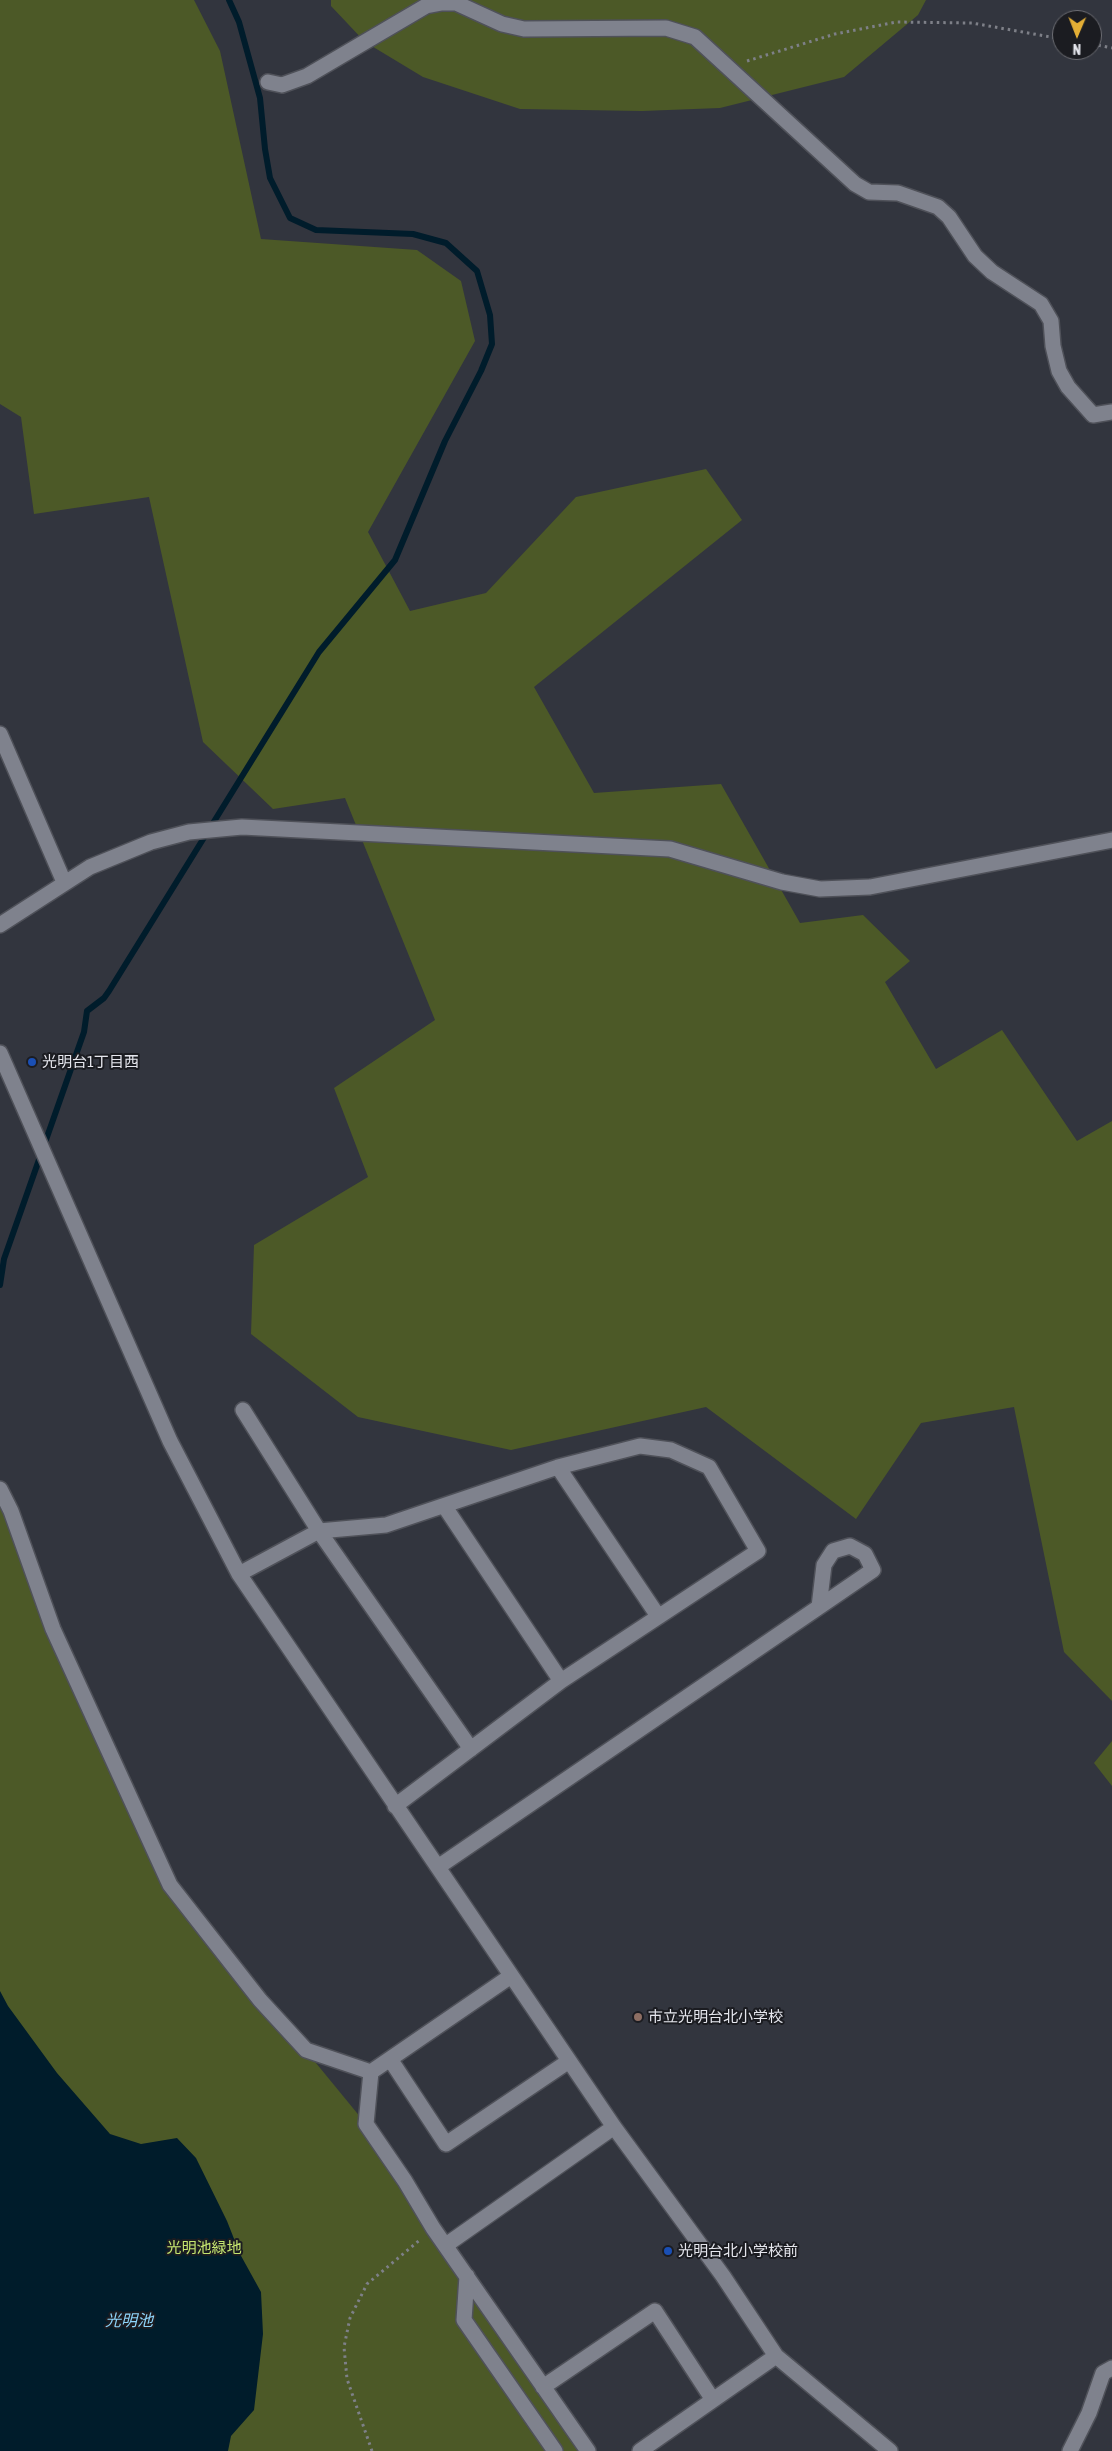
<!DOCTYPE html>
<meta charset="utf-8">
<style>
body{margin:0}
#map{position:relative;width:1112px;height:2451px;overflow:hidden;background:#32353e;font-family:"Asap Condensed",sans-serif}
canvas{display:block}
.north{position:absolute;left:1052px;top:10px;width:50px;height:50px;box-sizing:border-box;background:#1b1c21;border:1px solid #6c6d73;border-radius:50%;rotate:181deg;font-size:14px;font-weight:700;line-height:20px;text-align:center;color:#e5e6ed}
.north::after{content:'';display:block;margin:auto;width:18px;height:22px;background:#e3ae35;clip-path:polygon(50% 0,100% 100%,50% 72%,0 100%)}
</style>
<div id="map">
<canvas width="1112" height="2451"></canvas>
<div class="north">N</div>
</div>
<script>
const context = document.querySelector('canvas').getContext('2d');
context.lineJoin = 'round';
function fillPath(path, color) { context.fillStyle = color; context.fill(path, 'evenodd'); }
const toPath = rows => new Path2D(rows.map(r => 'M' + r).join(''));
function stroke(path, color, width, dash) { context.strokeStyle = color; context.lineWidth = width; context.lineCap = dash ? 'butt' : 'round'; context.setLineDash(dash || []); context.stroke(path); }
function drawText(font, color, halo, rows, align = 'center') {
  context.font = font + ' "Asap Condensed","Noto Sans JP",sans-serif'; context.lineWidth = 4; context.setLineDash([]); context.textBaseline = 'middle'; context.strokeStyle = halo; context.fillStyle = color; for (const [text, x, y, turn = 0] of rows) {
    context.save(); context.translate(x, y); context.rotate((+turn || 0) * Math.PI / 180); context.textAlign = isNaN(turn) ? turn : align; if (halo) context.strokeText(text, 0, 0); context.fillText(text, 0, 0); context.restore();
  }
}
const green = toPath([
 [0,0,194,0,220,51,261,239,417,250,461,281,475,341,368,532,410,611,486,593,576,497,706,469,742,520,534,687,594,793,721,784,800,923,863,915,910,961,885,982,936,1069,1002,1030,1077,1141,1112,1121,1112,1701,1064,1652,1014,1407,921,1423,856,1519,706,1407,511,1450,358,1417,251,1334,254,1245,368,1177,334,1088,435,1020,345,798,273,809,203,742,149,497,34,514,21,417,0,404],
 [331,0,926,0,918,15,844,77,720,108,642,111,520,109,423,77,365,42,331,6],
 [0,1489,53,1629,170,1885,366,2124,588,2451,0,2451],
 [1112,1741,1112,1786,1094,1763]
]);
const water = toPath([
 [0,1991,8,2006,57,2073,110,2134,141,2144,177,2138,196,2158,227,2221,240,2254,261,2292,263,2334,254,2410,231,2436,228,2451,0,2451]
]);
const stream = toPath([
 [0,1285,4,1259,84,1032,87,1011,104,998,109,991,319,652,395,560,445,441,481,371,492,344,490,315,477,271,446,243,413,234,316,230,290,218,270,178,265,149,260,98,239,22,229,0]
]);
const path = toPath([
 [1092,44,1112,48],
 [747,61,835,34,896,22,972,23,1062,39],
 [372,2451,347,2379,344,2347,350,2318,367,2284,421,2239]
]);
const minor = toPath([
 [268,82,282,85,307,76,426,6,442,3,456,3,502,24,524,29,666,28,695,37,855,184,869,192,898,193,938,207,949,217,975,256,992,272,1041,304,1051,321,1053,346,1059,371,1068,387,1093,415,1112,412],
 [0,734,64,882],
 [0,925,90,867,151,842,189,832,242,827,670,849,782,882,820,889,870,887,1112,840],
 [0,1053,170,1441,239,1574,614,2127,723,2276,776,2356,890,2451],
 [243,1410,319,1531,471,1749],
 [558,1467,658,1616],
 [0,1489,11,1511,53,1629,170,1885,260,2000,306,2050,371,2072],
 [445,1507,561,1681],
 [239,1574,319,1531,386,1525,558,1467,640,1446,671,1450,709,1467,758,1551,561,1681,395,1806],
 [438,1867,819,1607,824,1565,833,1551,850,1546,865,1554,873,1570,819,1607],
 [511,1976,371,2072,366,2124,405,2181,433,2228,588,2451],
 [390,2059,446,2144,569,2061],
 [446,2245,614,2127],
 [467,2276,464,2320,555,2451],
 [543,2387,655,2311,713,2400],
 [640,2451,776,2356],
 [1070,2451,1089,2413,1103,2373,1112,2368]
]);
const markers = [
 [32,1062,5,"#1a4fb4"],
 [638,2017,5,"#8d6e63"],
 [668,2251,5,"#1a4fb4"]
];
const poiNames = [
 ["光明台1丁目西",42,1062],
 ["市立光明台北小学校",648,2017],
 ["光明台北小学校前",678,2251]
];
const parkNames = [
 ["光明池緑地",204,2248]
];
const waterNames = [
 ["光明池",129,2321]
];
fillPath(green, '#4c5927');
fillPath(water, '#001c2b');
stroke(stream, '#001c2b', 6);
stroke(minor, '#4f5159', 18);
stroke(path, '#7e8088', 3, [2.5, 4]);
stroke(minor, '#7f828d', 15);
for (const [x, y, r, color] of markers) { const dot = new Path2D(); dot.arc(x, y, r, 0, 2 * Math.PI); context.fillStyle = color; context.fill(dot); stroke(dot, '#1b1c21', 2); }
drawText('15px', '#e5e6ed', '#1b1c21', poiNames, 'left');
drawText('15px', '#c5e570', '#1b1c21', parkNames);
drawText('italic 16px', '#8dd4fa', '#1b1c21', waterNames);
</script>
